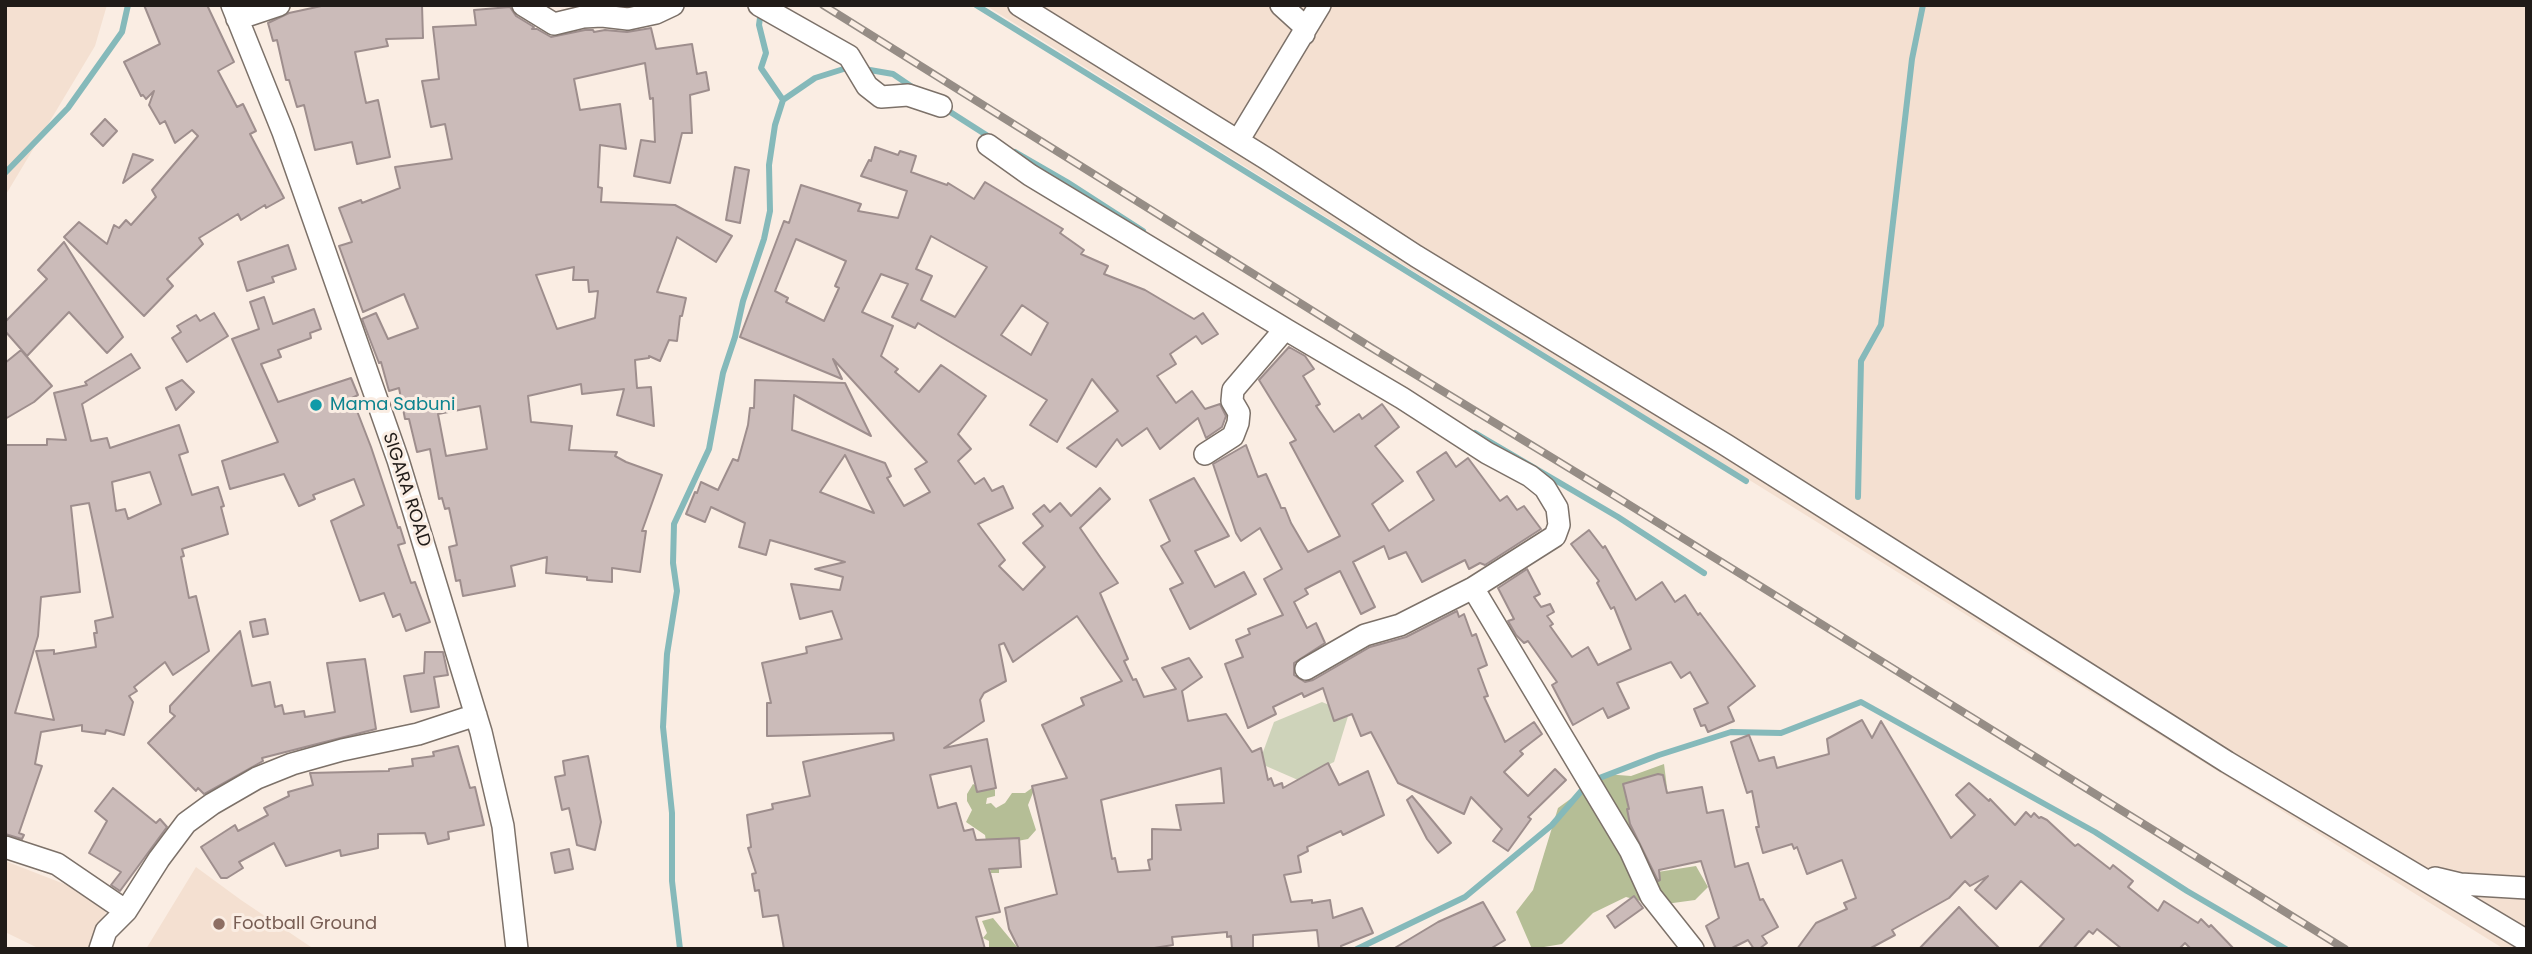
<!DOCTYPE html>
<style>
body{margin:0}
#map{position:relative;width:2532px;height:954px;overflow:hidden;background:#faede3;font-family:Poppins,sans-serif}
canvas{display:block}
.frame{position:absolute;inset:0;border:7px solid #201b18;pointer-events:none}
</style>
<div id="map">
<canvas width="2532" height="954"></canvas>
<div class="frame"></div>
</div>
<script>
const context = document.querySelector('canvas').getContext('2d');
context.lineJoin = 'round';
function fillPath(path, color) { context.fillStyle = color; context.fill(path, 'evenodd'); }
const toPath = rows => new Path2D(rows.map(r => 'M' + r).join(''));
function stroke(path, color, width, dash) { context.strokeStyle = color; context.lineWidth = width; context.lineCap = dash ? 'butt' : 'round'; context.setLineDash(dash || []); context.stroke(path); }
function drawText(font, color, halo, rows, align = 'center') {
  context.font = font + ' Poppins,sans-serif'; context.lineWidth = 6; context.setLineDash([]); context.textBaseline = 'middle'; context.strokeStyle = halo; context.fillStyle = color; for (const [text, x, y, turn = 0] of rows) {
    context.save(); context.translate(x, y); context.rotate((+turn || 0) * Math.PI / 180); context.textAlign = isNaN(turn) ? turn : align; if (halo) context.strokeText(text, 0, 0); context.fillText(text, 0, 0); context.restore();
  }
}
const built = toPath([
 [5,5,107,5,95,46,5,196],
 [985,5,2527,5,2527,949,2504,949],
 [5,861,111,902,88,949,40,949,5,932],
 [196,867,241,900,314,949,146,949]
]);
const green = toPath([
 [1322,702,1349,713,1334,762,1298,780,1259,763,1274,722]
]);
const forest = toPath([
 [1664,764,1669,804,1665,826,1628,834,1645,874,1696,866,1708,887,1695,900,1673,903,1648,903,1626,897,1593,913,1562,944,1532,949,1516,912,1533,890,1558,808,1605,774,1631,776],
 [973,784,982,789,992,787,995,790,995,796,987,798,986,804,991,803,996,808,1005,803,1012,793,1025,793,1036,785,1028,805,1036,830,1028,839,1012,842,999,856,999,873,991,873,985,835,966,822,972,810,967,801,967,794],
 [993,918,1017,947,1059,949,989,949,989,941,983,938,987,933,982,921]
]);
const stream = toPath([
 [976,5,1746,481],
 [761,11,759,25,766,53,761,68,783,100],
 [864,69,893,74,915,89],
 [944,108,991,138],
 [1015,152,1067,182,1143,231],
 [5,173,68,108,122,32,128,5],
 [1475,433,1618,517,1704,573],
 [1858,497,1861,361,1881,325,1912,59,1923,5],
 [680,949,672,881,672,813,663,727,667,654,677,591,673,563,674,524,709,449,723,373,735,337,743,301,764,239,770,211,769,165,775,125,783,100,815,78,850,67],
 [1357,949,1465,897,1552,825,1589,782,1659,755,1731,732,1781,733,1861,702,2095,832,2187,891,2286,949]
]);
const building = toPath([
 [144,5,207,5,234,62,218,71,237,107,243,104,256,131,250,134,284,198,266,208,265,205,241,220,238,214,199,238,203,244,167,279,173,286,144,316,64,237,79,222,107,244,114,225,119,228,126,220,131,225,156,197,152,190,198,136,192,130,175,143,165,121,160,124,149,105,154,91,146,99,143,95,141,96,124,62,160,44,144,5],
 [326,5,422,5,423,38,386,39,388,46,355,52,366,103,378,100,390,157,357,164,352,142,315,150,304,105,297,107,289,80,286,80,277,40,273,41,268,23,289,13,326,5],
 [510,7,516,16,534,27,532,29,537,29,551,37,585,30,593,30,594,32,605,30,627,32,651,28,656,49,692,44,697,74,706,72,709,90,690,95,692,133,682,133,670,183,634,176,641,140,655,142,653,98,650,99,645,63,574,79,580,110,620,104,626,149,600,145,598,187,602,188,601,202,675,205,732,236,716,262,677,237,657,292,686,298,682,316,680,316,677,341,669,340,660,361,649,356,649,358,635,360,637,388,651,387,654,426,617,415,624,389,582,394,581,384,528,396,531,422,572,426,569,450,617,452,615,456,626,462,662,475,642,531,646,531,640,572,612,568,612,582,587,580,587,577,546,573,547,557,511,566,515,586,463,596,460,580,456,581,449,547,457,545,449,508,445,509,442,498,439,499,430,449,417,452,409,419,405,419,399,388,389,391,381,362,379,363,362,319,376,313,388,339,418,328,404,294,363,312,339,246,352,242,339,208,361,200,362,203,400,188,395,167,452,159,445,124,431,127,422,81,439,79,433,27,476,25,474,10,510,7],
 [574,267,573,280,588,280,589,292,598,291,595,318,557,329,536,275,574,267],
 [480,406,487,449,446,456,438,414,480,406],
 [105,119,117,131,103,146,91,134,105,119],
 [875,147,898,155,900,151,916,156,911,172,947,185,948,183,974,199,985,182,1063,229,1060,233,1084,250,1081,254,1108,266,1104,274,1145,290,1194,319,1203,313,1218,334,1202,344,1196,336,1170,354,1176,364,1157,376,1176,403,1192,391,1205,409,1220,404,1226,416,1222,427,1206,438,1198,418,1160,449,1147,428,1122,446,1117,439,1096,467,1067,448,1118,411,1092,379,1057,442,1030,425,1047,400,918,323,915,328,892,317,908,284,881,274,862,312,893,326,881,356,898,369,895,372,919,392,941,365,986,396,958,434,971,449,958,461,975,484,984,478,992,491,1003,486,1013,508,978,524,1005,560,999,566,1023,590,1045,567,1023,543,1043,526,1033,514,1044,505,1050,512,1060,503,1071,516,1100,488,1110,499,1080,528,1118,583,1100,593,1128,659,1124,661,1133,680,1136,679,1144,697,1176,689,1162,668,1189,658,1202,677,1182,691,1188,721,1226,714,1252,752,1261,748,1268,780,1271,778,1274,786,1282,783,1283,788,1328,763,1339,785,1368,771,1384,815,1343,835,1341,831,1307,847,1308,851,1298,856,1301,872,1284,875,1291,902,1312,900,1312,903,1330,900,1333,918,1362,908,1373,933,1341,946,1341,949,1319,949,1317,930,1253,935,1253,949,1232,949,1231,936,1227,937,1227,932,1172,937,1173,945,1148,949,1019,949,1009,929,1005,908,1057,894,1032,786,1067,778,1042,725,1084,705,1081,698,1122,681,1077,616,1013,662,1004,643,999,645,1006,681,984,693,980,700,984,721,944,748,987,739,996,788,977,792,971,766,930,775,938,808,956,803,964,831,973,829,976,840,1019,838,1021,867,989,869,1000,912,976,917,985,949,784,949,778,915,763,917,759,890,755,891,752,874,756,873,748,848,751,847,747,815,773,809,772,804,810,796,803,762,894,740,893,733,767,736,767,703,771,703,762,663,807,653,806,647,842,639,832,611,800,619,791,584,840,590,843,577,815,569,845,562,770,540,766,555,739,547,745,523,711,507,705,522,686,514,695,492,697,493,701,482,718,490,733,459,738,461,748,425,750,408,754,408,755,380,845,383,871,436,794,395,792,430,885,463,891,476,887,478,904,506,930,492,915,469,927,462,833,359,842,379,740,337,784,221,789,223,801,185,861,204,858,211,898,218,907,191,861,176,869,160,871,161,875,147],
 [931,236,987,267,955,317,921,300,932,276,916,269,931,236],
 [796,239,846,261,835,286,839,288,824,321,786,302,788,298,775,291,796,239],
 [1022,305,1048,323,1031,355,1001,335,1022,305],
 [845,455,874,513,820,492,845,455],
 [1221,768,1224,803,1176,805,1181,830,1152,829,1152,859,1148,860,1150,870,1118,872,1115,858,1112,859,1101,800,1221,768],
 [133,154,153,160,123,183,133,154],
 [735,167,749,170,740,223,726,220,735,167],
 [64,242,123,337,107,353,69,312,27,356,5,331,5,322,47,279,38,270,64,242],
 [288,245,296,269,272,277,274,282,247,291,238,262,288,245],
 [264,297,273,324,314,309,321,329,310,333,311,338,278,350,281,357,261,364,278,402,351,378,358,395,352,398,371,447,398,528,400,527,405,543,398,545,411,583,415,582,430,622,406,631,400,614,393,617,384,593,360,601,331,521,364,505,354,479,313,495,315,499,299,506,284,474,230,489,222,461,278,442,232,339,259,329,250,302,264,297],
 [214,313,228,336,187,362,172,338,181,332,177,326,196,315,200,321,214,313],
 [1289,347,1305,356,1314,369,1303,376,1320,404,1316,406,1334,432,1359,414,1362,419,1382,404,1399,427,1375,446,1403,481,1372,504,1389,531,1434,500,1417,472,1446,452,1456,467,1468,458,1500,501,1507,496,1517,510,1524,506,1541,529,1485,565,1480,563,1469,569,1465,560,1422,582,1406,552,1389,559,1384,546,1353,562,1375,607,1361,614,1340,571,1305,589,1308,594,1294,602,1307,628,1316,623,1325,643,1294,663,1294,675,1305,682,1313,680,1370,647,1406,637,1457,611,1459,617,1464,614,1472,636,1476,634,1487,665,1478,669,1488,696,1484,697,1505,742,1534,722,1542,734,1520,751,1523,754,1504,772,1528,796,1555,769,1566,780,1528,817,1531,819,1508,851,1493,841,1502,829,1471,797,1464,814,1398,783,1371,732,1361,736,1352,714,1334,721,1323,688,1304,697,1302,693,1273,707,1276,714,1248,728,1225,664,1243,657,1236,640,1250,634,1248,629,1283,615,1264,579,1282,569,1260,528,1241,541,1236,533,1213,464,1246,445,1258,477,1266,474,1280,505,1281,508,1285,508,1291,523,1308,552,1340,536,1290,443,1296,440,1259,380,1289,347],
 [21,350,52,386,34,402,5,419,5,363,21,350],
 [131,354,140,368,82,404,91,441,107,438,110,448,179,425,188,452,179,455,192,495,218,487,224,506,221,507,228,534,182,549,184,556,181,557,189,598,196,596,209,651,173,675,165,662,134,687,137,691,129,696,133,702,124,735,106,730,105,734,82,731,82,725,41,732,35,764,42,766,19,833,24,835,22,839,5,834,5,445,47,445,47,439,66,440,54,393,87,385,85,382,131,354],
 [150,472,161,504,128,519,125,509,116,511,112,482,150,472],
 [89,503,113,617,95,621,97,633,94,633,96,647,54,654,54,650,36,651,54,720,15,713,38,636,41,597,80,592,71,506,89,503],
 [182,380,194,392,176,410,166,388,182,380],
 [1194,478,1229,536,1195,551,1215,587,1244,572,1256,594,1190,629,1170,589,1183,583,1161,546,1170,541,1150,500,1194,478],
 [1589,530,1603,548,1605,546,1636,600,1662,582,1675,602,1685,595,1698,615,1700,613,1755,686,1728,707,1734,721,1708,732,1705,725,1701,726,1694,709,1708,703,1690,672,1681,678,1671,662,1617,683,1629,708,1608,718,1603,708,1573,725,1552,685,1557,682,1528,641,1524,643,1516,635,1508,621,1514,619,1498,588,1527,569,1540,594,1534,597,1541,607,1550,604,1554,612,1547,616,1553,624,1550,626,1572,657,1588,647,1598,665,1631,649,1614,607,1611,609,1597,583,1599,581,1571,544,1589,530],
 [265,619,268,634,253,637,250,622,265,619],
 [240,631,252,686,270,682,275,707,282,705,284,714,304,711,305,717,335,712,327,663,365,659,376,729,262,758,263,761,204,794,198,788,196,791,148,743,175,716,170,712,170,706,240,631],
 [425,652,443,652,448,675,434,677,439,707,411,712,404,676,424,673,425,652],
 [1862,720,1872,738,1881,721,1951,838,1975,815,1956,795,1969,783,1989,801,1990,799,2015,825,2026,812,2031,817,2034,813,2039,818,2041,817,2047,820,2075,846,2078,844,2110,869,2113,865,2133,881,2128,887,2158,911,2164,901,2198,923,2201,919,2209,927,2211,925,2234,949,2191,949,2185,943,2179,949,2122,949,2097,929,2093,934,2089,931,2073,949,2038,949,2064,919,2021,881,1996,909,1975,890,1988,876,1970,886,1965,881,1949,898,1892,930,1895,935,1869,949,1797,949,1816,923,1847,909,1844,903,1856,898,1842,860,1807,874,1797,847,1794,849,1792,844,1763,853,1756,827,1759,827,1752,791,1747,793,1731,742,1749,735,1759,761,1774,757,1777,768,1829,754,1827,739,1862,720],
 [458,746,470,788,475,787,484,825,448,832,449,839,428,844,425,833,378,834,378,848,341,856,340,850,286,866,274,843,239,862,243,868,227,878,221,878,201,847,235,825,238,831,268,815,264,808,289,796,288,792,313,785,310,773,389,771,389,769,413,766,412,759,434,756,433,752,458,746],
 [588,756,601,822,595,850,577,845,569,808,562,810,555,777,565,775,563,761,588,756],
 [1658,774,1663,775,1667,793,1702,787,1707,813,1723,810,1735,867,1748,863,1760,900,1763,899,1778,927,1762,936,1767,943,1759,949,1754,949,1748,940,1730,949,1716,949,1706,926,1719,918,1701,861,1659,870,1660,880,1658,881,1630,824,1627,809,1629,809,1623,784,1658,774],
 [113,788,156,823,160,819,167,827,120,891,111,885,121,872,89,853,107,821,95,811,113,788],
 [1412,796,1451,843,1438,853,1427,839,1407,800,1412,796],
 [569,849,573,869,555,873,551,853,569,849],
 [1634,896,1643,908,1615,928,1607,916,1634,896],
 [1483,902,1505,940,1490,949,1393,949,1438,922,1483,902],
 [1959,907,1977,926,2000,949,1919,949,1959,907]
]);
const minor = toPath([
 [232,5,283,132,398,460,481,732,503,826,517,949],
 [523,5,554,24,583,17,602,16,628,19,656,13,673,5],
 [759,5,849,56,867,86,881,97,908,95,941,106],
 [1019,5,1267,159,1416,256,1726,445,2227,762,2527,941],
 [1281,5,1303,25,1304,34],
 [237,19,279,5],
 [1238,141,1320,5],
 [988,145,1030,175,1285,329],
 [1205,454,1233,436,1238,423,1239,413,1232,401,1233,390,1285,329,1402,398,1487,453,1530,476,1545,488,1557,508,1559,525,1555,536,1473,588,1400,625,1365,635,1306,669],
 [1473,588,1630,850,1651,896,1693,949],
 [5,847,57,864,126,911],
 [2435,878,2460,884,2527,888],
 [100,949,106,931,126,911,159,859,186,823,212,804,257,778,292,764,342,750,418,734,476,715]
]);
const rail = toPath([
 [823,5,1372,348,1615,496,2345,949]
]);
const markers = [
 [316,405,7,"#0f9aa8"],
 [219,924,7,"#8d6e63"]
];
const cultureNames = [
 ["Mama Sabuni",330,405]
];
const streetNames = [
 ["SIGARA ROAD",406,490,72]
];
const educationNames = [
 ["Football Ground",233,924]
];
fillPath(built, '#f4e0d1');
fillPath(green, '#ced3ba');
fillPath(forest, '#b5be96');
stroke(stream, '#85b9ba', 6);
fillPath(building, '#cbbbb9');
stroke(building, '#9e8e8d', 2);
stroke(minor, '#7c7169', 24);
stroke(minor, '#fff', 21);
stroke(rail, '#968d86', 8);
stroke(rail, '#faede3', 5, [16]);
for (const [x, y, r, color] of markers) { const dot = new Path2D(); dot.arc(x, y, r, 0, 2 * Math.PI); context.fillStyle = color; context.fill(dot); stroke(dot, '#faede3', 2.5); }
drawText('18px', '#0d838f', '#faede3', cultureNames, 'left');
drawText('18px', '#201b18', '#faede3', streetNames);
drawText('18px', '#785e54', '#faede3', educationNames, 'left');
</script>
